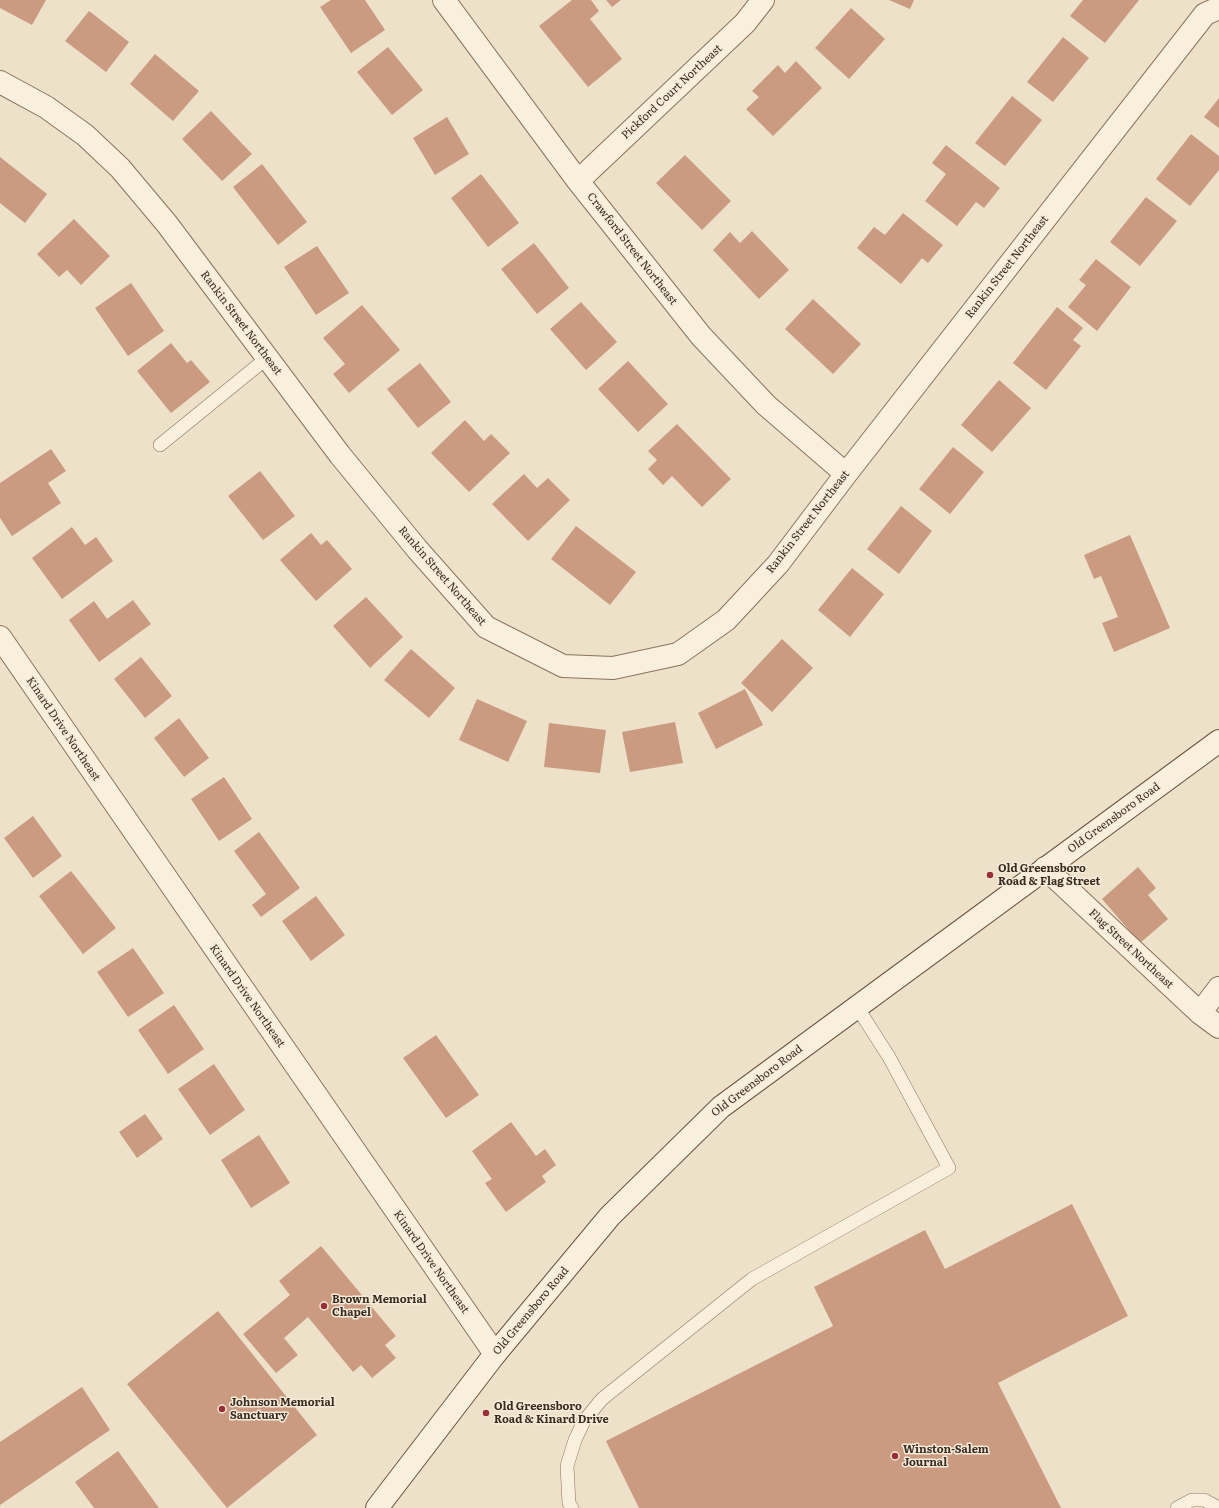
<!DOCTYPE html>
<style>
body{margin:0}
canvas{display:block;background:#eee1c9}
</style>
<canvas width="1219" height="1508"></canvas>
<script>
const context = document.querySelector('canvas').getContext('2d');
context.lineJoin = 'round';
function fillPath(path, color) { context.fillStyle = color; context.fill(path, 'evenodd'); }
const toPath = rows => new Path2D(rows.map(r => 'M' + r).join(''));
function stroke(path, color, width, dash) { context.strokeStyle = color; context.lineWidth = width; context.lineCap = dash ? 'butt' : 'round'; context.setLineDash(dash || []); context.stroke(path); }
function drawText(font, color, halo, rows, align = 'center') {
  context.font = font + ' Literata,serif'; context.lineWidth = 3; context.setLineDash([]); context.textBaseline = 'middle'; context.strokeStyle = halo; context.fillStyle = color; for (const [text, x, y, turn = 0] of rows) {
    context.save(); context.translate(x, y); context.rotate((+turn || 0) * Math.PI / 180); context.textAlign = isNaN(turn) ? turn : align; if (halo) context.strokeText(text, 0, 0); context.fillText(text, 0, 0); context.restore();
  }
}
const building = toPath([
 [0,0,46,0,32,25,0,8],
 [331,0,365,0,385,30,351,53,320,7],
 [572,0,591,0,599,11,590,19,622,59,588,87,539,26],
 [606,0,621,0,612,7],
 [889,0,914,0,910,9],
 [1083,0,1139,0,1105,43,1070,16],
 [851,8,885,39,849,79,815,48],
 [89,11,129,42,106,72,65,41],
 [1063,37,1089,58,1053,102,1027,82],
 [388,47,423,90,392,115,357,72],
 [155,54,199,91,173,121,130,84],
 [796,61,822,88,773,136,746,109,759,97,752,91,778,65,785,73],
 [1012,96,1042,120,1005,166,975,143],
 [1219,98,1219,128,1204,117],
 [211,111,252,154,222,181,182,139],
 [447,117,469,154,435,175,413,138],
 [1191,134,1219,156,1219,170,1190,206,1156,179],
 [946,145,1000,188,984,208,976,202,957,226,925,201,946,174,932,163],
 [685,155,731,201,702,230,656,183],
 [0,157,47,194,25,223,0,203],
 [262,164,307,222,278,245,233,187],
 [481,174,519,223,488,247,451,198],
 [1146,197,1177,221,1140,266,1110,242],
 [903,213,943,245,928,263,922,258,901,284,857,248,874,227,885,235],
 [74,219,110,256,81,285,67,270,59,277,37,254],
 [752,231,789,270,759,299,713,250,730,232,740,243],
 [534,243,569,288,537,314,501,269],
 [317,246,349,293,316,315,284,267],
 [1096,259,1131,287,1097,331,1068,307,1086,285,1079,280],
 [131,283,164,331,128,356,95,308],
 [813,299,861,344,833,374,785,329],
 [581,302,617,342,586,370,550,329],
 [362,305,400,350,349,393,333,374,345,364,323,338],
 [1057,307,1083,328,1073,340,1081,346,1046,390,1013,363],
 [171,343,187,363,191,360,210,382,171,413,137,371],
 [628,361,668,404,638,432,598,389],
 [420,363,451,402,418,428,387,389],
 [999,380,1031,408,992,452,961,425],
 [465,420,484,441,491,434,510,453,469,492,431,453],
 [677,424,731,479,702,507,672,476,663,485,648,469,657,460,648,451],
 [953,447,984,472,950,514,919,489],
 [51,449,66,471,48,483,61,503,12,536,0,518,0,483],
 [260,471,295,516,263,540,228,496],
 [524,474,537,488,548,478,570,500,528,541,492,504],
 [901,506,932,531,899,574,867,549],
 [576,526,636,572,610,605,551,559],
 [72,527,85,545,96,537,113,561,62,599,32,558],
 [311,533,321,545,327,540,352,569,316,601,280,560],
 [1130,535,1170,628,1114,652,1102,623,1118,617,1101,576,1094,579,1084,555],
 [852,568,884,594,850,637,818,610],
 [366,597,403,637,370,668,333,626],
 [133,600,151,624,99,662,69,620,94,601,107,619],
 [782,639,813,668,772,712,741,683],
 [411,649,455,688,429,718,384,680],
 [141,657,172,696,145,718,114,679],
 [745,689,763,725,716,749,698,713],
 [477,699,527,721,508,762,459,740],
 [179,718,209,758,184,777,154,738],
 [675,722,683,763,630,772,622,732],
 [549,723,606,730,600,773,544,767],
 [224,777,252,819,219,841,191,799],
 [33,816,62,856,33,878,4,838],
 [259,832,300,888,261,917,252,905,266,894,234,851],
 [1138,867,1156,888,1148,895,1168,919,1140,943,1102,899],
 [71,871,116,928,83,954,39,896],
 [316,896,345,935,311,961,282,921],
 [133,948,164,993,128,1017,97,972],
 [174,1005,204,1049,168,1074,138,1030],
 [436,1035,479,1095,446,1118,403,1058],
 [214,1064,245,1110,210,1135,178,1089],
 [145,1114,163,1139,137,1158,119,1132],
 [511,1122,536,1156,545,1149,556,1165,542,1176,546,1182,506,1212,485,1183,492,1179,472,1151],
 [259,1135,290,1183,251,1208,221,1160],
 [1072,1204,1128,1316,998,1383,1061,1508,639,1508,606,1441,833,1326,814,1287,925,1230,945,1269],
 [321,1246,396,1336,385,1345,396,1358,372,1378,361,1365,353,1372,308,1317,284,1338,298,1355,276,1373,243,1334,290,1295,279,1281],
 [218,1311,317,1435,227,1508,127,1384],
 [82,1387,110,1430,0,1505,0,1442],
 [118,1451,159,1508,94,1508,75,1482]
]);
const lane = toPath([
 [160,445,267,358],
 [572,1508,569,1503,567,1466,575,1440,584,1421,602,1399,752,1279,949,1168,889,1057,857,1007],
 [1177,1508,1192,1500,1204,1500,1219,1508]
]);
const street = toPath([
 [444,0,578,181,701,336,766,405,846,474],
 [0,82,46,107,85,135,120,168,167,224,340,455,417,549,486,627,563,666,613,668,678,654,726,620,778,564,846,474,1205,14,1219,8],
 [578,181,745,23,763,0],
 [0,637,495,1354],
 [1045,868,1200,1013,1219,1027],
 [1200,1013,1219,988]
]);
const secondary = toPath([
 [377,1508,495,1354,610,1216,721,1107,1219,741]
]);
const markers = [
 [990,875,4,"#973036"],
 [324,1306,4,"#973036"],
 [222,1409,4,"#973036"],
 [486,1413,4,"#973036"],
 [895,1456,4,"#973036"]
];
const streetNames = [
 ["Pickford Court Northeast",672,92,-43],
 ["Crawford Street Northeast",632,249,52],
 ["Rankin Street Northeast",1007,267,-52],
 ["Rankin Street Northeast",241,323,53],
 ["Rankin Street Northeast",808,522,-52],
 ["Rankin Street Northeast",442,576,49],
 ["Kinard Drive Northeast",63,729,56],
 ["Old Greensboro Road",1114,818,-36],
 ["Flag Street Northeast",1131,949,43],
 ["Kinard Drive Northeast",247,996,55],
 ["Old Greensboro Road",757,1081,-37],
 ["Kinard Drive Northeast",431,1262,55],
 ["Old Greensboro Road",531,1311,-50]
];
const poiNames = [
 ["Old Greensboro",998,869],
 ["Road & Flag Street",998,882],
 ["Brown Memorial",332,1300],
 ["Chapel",332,1313],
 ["Johnson Memorial",230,1403],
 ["Sanctuary",230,1416],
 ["Old Greensboro",494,1407],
 ["Road & Kinard Drive",494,1420],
 ["Winston-Salem",903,1450],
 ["Journal",903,1463]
];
fillPath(building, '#ca9b81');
stroke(lane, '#8a735e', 14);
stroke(street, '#8a735e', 24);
stroke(secondary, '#6c5441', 24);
stroke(lane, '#f8efdd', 13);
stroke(street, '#f8efdd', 22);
stroke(secondary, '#f8efdd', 22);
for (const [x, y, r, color] of markers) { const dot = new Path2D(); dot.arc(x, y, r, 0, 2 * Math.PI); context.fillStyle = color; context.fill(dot); stroke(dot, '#f5ebd9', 1.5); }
drawText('11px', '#3b2c21', '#f5ebd9', streetNames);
drawText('bold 11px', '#3b2c21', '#f5ebd9', poiNames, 'left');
</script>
